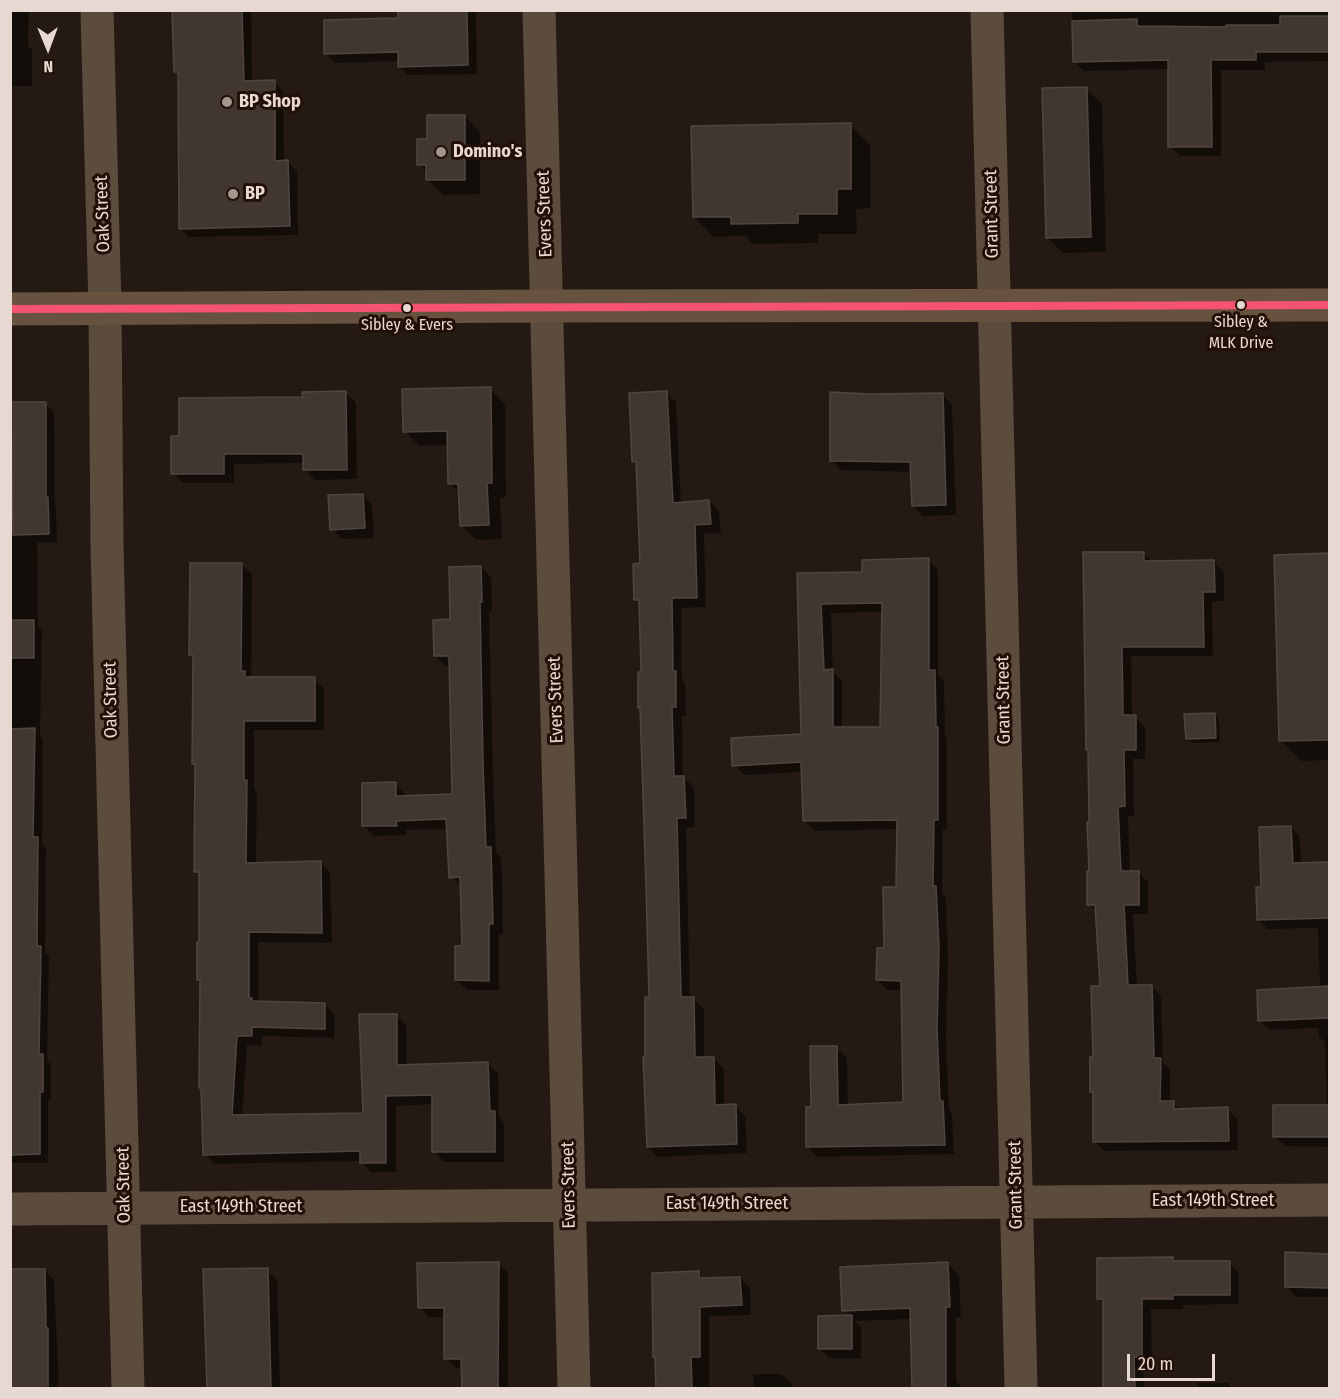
<!DOCTYPE html>
<style>
body{margin:0}
#map{position:relative;width:1340px;height:1399px;overflow:hidden;background:#251a13;font-family:"Fira Sans Condensed",sans-serif}
canvas{display:block}
.frame{position:absolute;inset:0;border:12px solid #e7d8d1;pointer-events:none}
.north{position:absolute;left:18px;top:18px;width:60px;height:60px;-webkit-text-stroke:4px #220f05;paint-order:stroke;rotate:179deg;font-size:16px;font-weight:700;line-height:24px;text-align:center;color:#e7d8d1}
.north::after{content:'';display:block;margin:auto;width:21px;height:27px;background:#e7d8d1;clip-path:polygon(50% 0,100% 100%,50% 72%,0 100%)}
.scale{position:absolute;left:1127px;top:1354px;width:88px;height:27px;box-sizing:border-box;border:3px solid #e7d8d1;border-top:0;padding-left:8px;font-size:18px;line-height:21px;white-space:nowrap;color:#e7d8d1;-webkit-text-stroke:4px #220f05;paint-order:stroke}
</style>
<div id="map">
<canvas width="1340" height="1399"></canvas>
<div class="frame"></div>
<div class="north">N</div>
<div class="scale">20 m</div>
</div>
<script>
const context = document.querySelector('canvas').getContext('2d');
context.lineJoin = 'round';
function fillPath(path, color) { context.fillStyle = color; context.fill(path, 'evenodd'); }
const toPath = rows => new Path2D(rows.map(r => 'M' + r).join(''));
function stroke(path, color, width, dash) { context.strokeStyle = color; context.lineWidth = width; context.lineCap = dash ? 'butt' : 'round'; context.setLineDash(dash || []); context.stroke(path); }
function drawText(font, color, halo, rows, align = 'center') {
  context.font = font + ' "Fira Sans Condensed",sans-serif'; context.lineWidth = 6; context.setLineDash([]); context.textBaseline = 'middle'; context.strokeStyle = halo; context.fillStyle = color; for (const [text, x, y, turn = 0] of rows) {
    context.save(); context.translate(x, y); context.rotate((+turn || 0) * Math.PI / 180); context.textAlign = isNaN(turn) ? turn : align; if (halo) context.strokeText(text, 0, 0); context.fillText(text, 0, 0); context.restore();
  }
}
const shadow = toPath([
 [10,10,29,10,28,45,32,50,32,86,10,86],
 [174,10,251,10,252,82,274,82,283,91,284,162,288,162,297,171,298,235,189,237,180,228,180,76,175,71],
 [399,10,476,10,477,74,408,75,399,66,399,61,335,63,326,54,399,20],
 [1072,10,1330,10,1330,61,1265,62,1265,70,1221,70,1221,156,1180,156,1170,146,1169,69,1084,71,1074,61],
 [1086,89,1102,104,1106,252,1063,253,1048,238],
 [465,116,480,132,480,194,443,195,427,179,427,173,419,164,428,140],
 [850,125,870,145,871,208,856,209,857,234,818,234,818,243,753,244,745,236,714,237,694,217],
 [10,154,12,155,12,234,10,234],
 [490,389,505,404,506,497,500,497,502,539,476,540,461,525,460,494,449,483,449,445,419,446,405,431],
 [666,392,676,402,681,503,709,501,719,511,721,533,704,534,706,607,681,608,682,680,685,683,686,716,682,716,683,777,694,787,695,827,686,828,690,999,694,999,704,1009,704,1059,714,1059,724,1069,724,1106,735,1106,745,1116,747,1153,658,1157,648,1147,647,1059,650,999,643,673,641,604,635,599,642,565,638,465,634,461],
 [346,393,356,403,357,479,315,480,305,470,305,463,234,464,234,483,183,483,173,473,181,437,304,399],
 [942,394,952,405,956,515,923,516,913,506,912,472,841,470,831,460],
 [45,403,54,412,55,506,56,508,57,542,37,543,38,627,42,631,40,736,43,739,42,844,46,848,45,952,49,956,47,1061,51,1064,51,1100,48,1100,48,1163,10,1163,10,404],
 [362,495,372,505,374,538,342,539,332,529],
 [1143,553,1152,562,1214,562,1224,572,1224,601,1212,601,1213,656,1131,656,1132,717,1135,717,1145,727,1145,759,1133,759,1134,816,1128,816,1130,872,1138,872,1148,882,1148,914,1133,914,1137,986,1151,986,1161,996,1163,1063,1170,1070,1170,1103,1173,1103,1181,1110,1227,1109,1237,1119,1238,1150,1104,1151,1094,1141,1094,1095,1091,1091,1102,987,1097,912,1089,904,1091,872,1089,751],
 [1330,555,1330,760,1301,761,1281,741,1276,556],
 [929,560,938,570,938,675,944,681,945,736,947,738,947,829,943,829,942,894,946,898,948,960,946,1040,949,1109,952,1113,954,1154,818,1157,808,1147,812,1108,837,1048,847,1058,848,1106,905,1104,903,990,887,990,878,980,897,888,898,829,815,831,805,821,803,772,744,775,734,765,802,736,799,575,864,573],
 [883,612,881,728,842,728,842,681,833,672,831,613],
 [241,564,252,574,251,679,314,679,324,689,324,730,254,730,254,789,257,792,256,864,320,862,330,872,332,943,258,942,259,1002,325,1004,335,1015,334,1038,262,1036,262,1046,247,1045,242,1117,364,1114,396,1015,406,1025,407,1066,488,1063,498,1074,499,1117,504,1123,504,1162,444,1162,434,1151,434,1104,396,1106,396,1172,371,1172,361,1161,215,1164,205,1154,203,1090,200,1088,202,983,199,980,201,876,196,872,197,767,194,764,195,658,191,654],
 [481,567,491,577,492,611,489,611,493,775,496,853,501,858,502,877,503,934,499,934,499,990,467,990,457,980,463,947,462,888,451,877,448,829,406,830,406,835,374,836,364,826,395,784,405,794,405,797,453,795,451,665,445,666,435,656],
 [1215,714,1219,719,1220,742,1192,743,1187,738],
 [1291,827,1300,837,1301,864,1330,864,1330,1147,1285,1146,1275,1137,1327,1106,1325,1042,1319,1037,1319,1028,1270,1030,1260,1021,1320,988,1318,928,1268,929,1258,920,1262,888],
 [1287,1254,1330,1254,1330,1297,1296,1297,1286,1286],
 [1172,1259,1176,1263,1229,1263,1239,1273,1239,1304,1183,1305,1183,1309,1151,1309,1152,1366,1143,1366,1144,1388,1103,1388,1105,1304,1099,1299],
 [498,1263,508,1273,508,1388,464,1388,463,1368,456,1368,446,1358,445,1317,429,1317,419,1307],
 [948,1264,959,1275,961,1317,956,1317,956,1381,960,1385,960,1388,913,1388,912,1319,855,1321,861,1327,861,1359,829,1358,819,1348,850,1317,844,1310],
 [44,1270,54,1280,59,1388,10,1388],
 [267,1270,277,1280,280,1388,208,1388],
 [698,1273,705,1280,740,1278,750,1288,751,1315,709,1316,709,1388,658,1388],
 [753,1374,781,1374,792,1384,792,1388,753,1388],
 [1197,1383,1228,1383,1232,1388,1197,1388]
]);
const building = toPath([
 [172,10,242,10,244,81,275,80,275,161,288,160,290,226,179,229,178,72,174,72,172,10],
 [398,10,467,10,468,65,398,67,398,52,324,54,324,20,398,18,398,10],
 [1280,16,1329,16,1329,52,1256,52,1256,60,1211,60,1212,147,1168,147,1168,60,1073,62,1072,21,1137,19,1137,26,1226,27,1226,25,1280,25,1280,16],
 [1087,87,1091,237,1046,238,1042,88,1087,87],
 [427,115,465,115,465,180,426,180,426,165,417,165,417,139,427,139,427,115],
 [851,123,851,189,837,189,837,214,798,214,798,223,731,224,731,217,693,217,691,126,851,123],
 [491,387,492,483,487,483,489,525,460,526,458,484,448,484,447,431,403,432,402,389,491,387],
 [346,391,347,470,303,470,303,454,224,454,224,474,171,474,171,436,179,436,179,398,303,397,302,392,346,391],
 [667,391,673,503,709,500,711,524,695,525,697,598,672,598,673,671,676,671,676,707,672,707,674,776,684,776,686,818,677,818,681,997,694,997,695,1057,714,1057,715,1105,736,1104,737,1144,647,1147,643,1057,645,1057,645,997,649,997,646,886,640,707,638,708,638,672,641,672,639,600,634,600,633,564,640,563,636,461,632,462,629,393,667,391],
 [830,392,870,394,943,393,946,505,912,506,910,462,830,461,830,392],
 [11,402,46,402,46,497,48,497,49,534,13,535,11,402],
 [363,494,365,528,330,530,328,495,363,494],
 [1083,552,1144,552,1144,561,1214,560,1215,592,1203,592,1204,647,1122,647,1123,715,1136,715,1136,750,1124,750,1125,806,1118,807,1121,871,1139,871,1139,905,1124,905,1128,985,1152,985,1154,1058,1161,1058,1160,1101,1174,1101,1174,1109,1228,1107,1229,1141,1093,1142,1093,1092,1090,1092,1090,1057,1093,1057,1091,986,1100,986,1095,905,1087,905,1087,871,1089,871,1087,822,1089,822,1088,750,1086,750,1083,552],
 [1329,553,1329,740,1279,741,1274,555,1329,553],
 [929,558,929,670,935,670,936,727,938,727,938,820,934,820,933,886,936,886,939,949,937,1029,940,1101,943,1101,945,1145,806,1147,806,1107,811,1107,810,1046,837,1046,838,1105,903,1102,901,981,876,980,877,948,884,948,883,887,896,887,897,820,803,821,801,762,732,766,731,738,801,734,797,573,862,572,862,560,929,558],
 [882,603,880,727,833,727,833,669,824,670,821,604,882,603],
 [190,563,242,563,241,671,245,671,245,677,315,677,315,721,244,721,244,780,247,780,246,863,321,861,322,933,249,932,249,998,252,998,252,1001,325,1003,325,1029,252,1027,252,1036,237,1036,232,1115,363,1113,359,1014,397,1014,397,1065,488,1062,490,1111,495,1111,495,1152,432,1152,432,1095,386,1096,386,1163,360,1163,360,1151,203,1155,201,1088,199,1088,200,980,197,980,197,942,199,942,199,872,194,872,195,764,192,764,193,655,189,655,190,563],
 [481,566,482,602,480,602,483,764,486,847,491,847,493,924,489,924,489,981,455,980,455,946,462,946,460,877,449,878,446,819,396,821,397,826,362,826,362,783,396,782,396,796,452,794,449,656,434,656,433,620,450,619,449,567,481,566],
 [10,620,34,620,34,658,10,658,10,620],
 [1215,713,1216,738,1186,739,1184,714,1215,713],
 [35,728,33,837,38,837,37,946,41,946,39,1054,43,1054,43,1092,40,1092,40,1154,10,1155,10,729,35,728],
 [1291,826,1293,863,1329,862,1329,918,1257,920,1256,887,1261,887,1259,827,1291,826],
 [1329,986,1329,1018,1258,1021,1257,990,1329,986],
 [1273,1105,1329,1105,1329,1137,1273,1137,1273,1105],
 [1285,1252,1329,1254,1329,1288,1285,1287,1285,1252],
 [1173,1257,1173,1261,1230,1261,1230,1295,1173,1295,1173,1299,1142,1299,1142,1357,1134,1357,1135,1389,1103,1389,1103,1299,1097,1299,1097,1258,1173,1257],
 [499,1262,498,1389,462,1389,461,1359,444,1359,444,1308,418,1308,417,1263,499,1262],
 [948,1262,950,1307,946,1307,946,1389,912,1389,910,1308,842,1311,840,1267,948,1262],
 [268,1268,271,1389,207,1389,203,1269,268,1268],
 [10,1269,45,1269,46,1328,48,1328,48,1389,10,1389,10,1269],
 [699,1271,699,1278,740,1277,742,1305,700,1307,700,1357,691,1357,692,1389,656,1389,655,1357,653,1357,652,1273,699,1271],
 [852,1315,852,1349,818,1349,818,1316,852,1315]
]);
const minor = toPath([
 [97,10,105,308,107,545,128,1388],
 [539,10,574,1388],
 [987,10,1021,1388],
 [10,1209,1330,1200]
]);
const major = toPath([
 [10,309,547,306,1330,305]
]);
const bus1 = toPath([
 [10,309,1330,305]
]);
const markers = [
 [227,102,6,"#a3968e"],
 [441,152,6,"#a3968e"],
 [233,194,6,"#a3968e"],
 [1241,305,5,"#e7d8d1"],
 [407,308,5,"#e7d8d1"]
];
const busNames = [
 ["Sibley &",1241,323],
 ["MLK Drive",1241,344],
 ["Sibley & Evers",407,326]
];
const poiNames = [
 ["BP Shop",239,102],
 ["Domino's",453,152],
 ["BP",245,194]
];
const streetNames = [
 ["Oak Street",103,214,-92],
 ["Evers Street",545,214,-92],
 ["Grant Street",992,214,-91],
 ["Oak Street",111,700,-91],
 ["Evers Street",556,700,-92],
 ["Grant Street",1004,700,-91],
 ["Oak Street",124,1185,-91],
 ["Evers Street",569,1185,-91],
 ["Grant Street",1016,1185,-91],
 ["East 149th Street",1213,1201],
 ["East 149th Street",727,1204],
 ["East 149th Street",241,1207]
];
fillPath(shadow, '#0007');
fillPath(building, '#413630');
stroke(building, '#504640', 1.5);
stroke(minor, '#5b4c3e', 33);
stroke(major, '#66523e', 33);
stroke(bus1, '#f65372', 8);
for (const [x, y, r, color] of markers) { const dot = new Path2D(); dot.arc(x, y, r, 0, 2 * Math.PI); context.fillStyle = color; context.fill(dot); stroke(dot, '#220f05', 2); }
drawText('16px', '#e7d8d1', '#220f05', busNames);
drawText('bold 18px', '#e7d8d1', '#220f05', poiNames, 'left');
drawText('18px', '#e7d8d1', '#220f05', streetNames);
</script>
